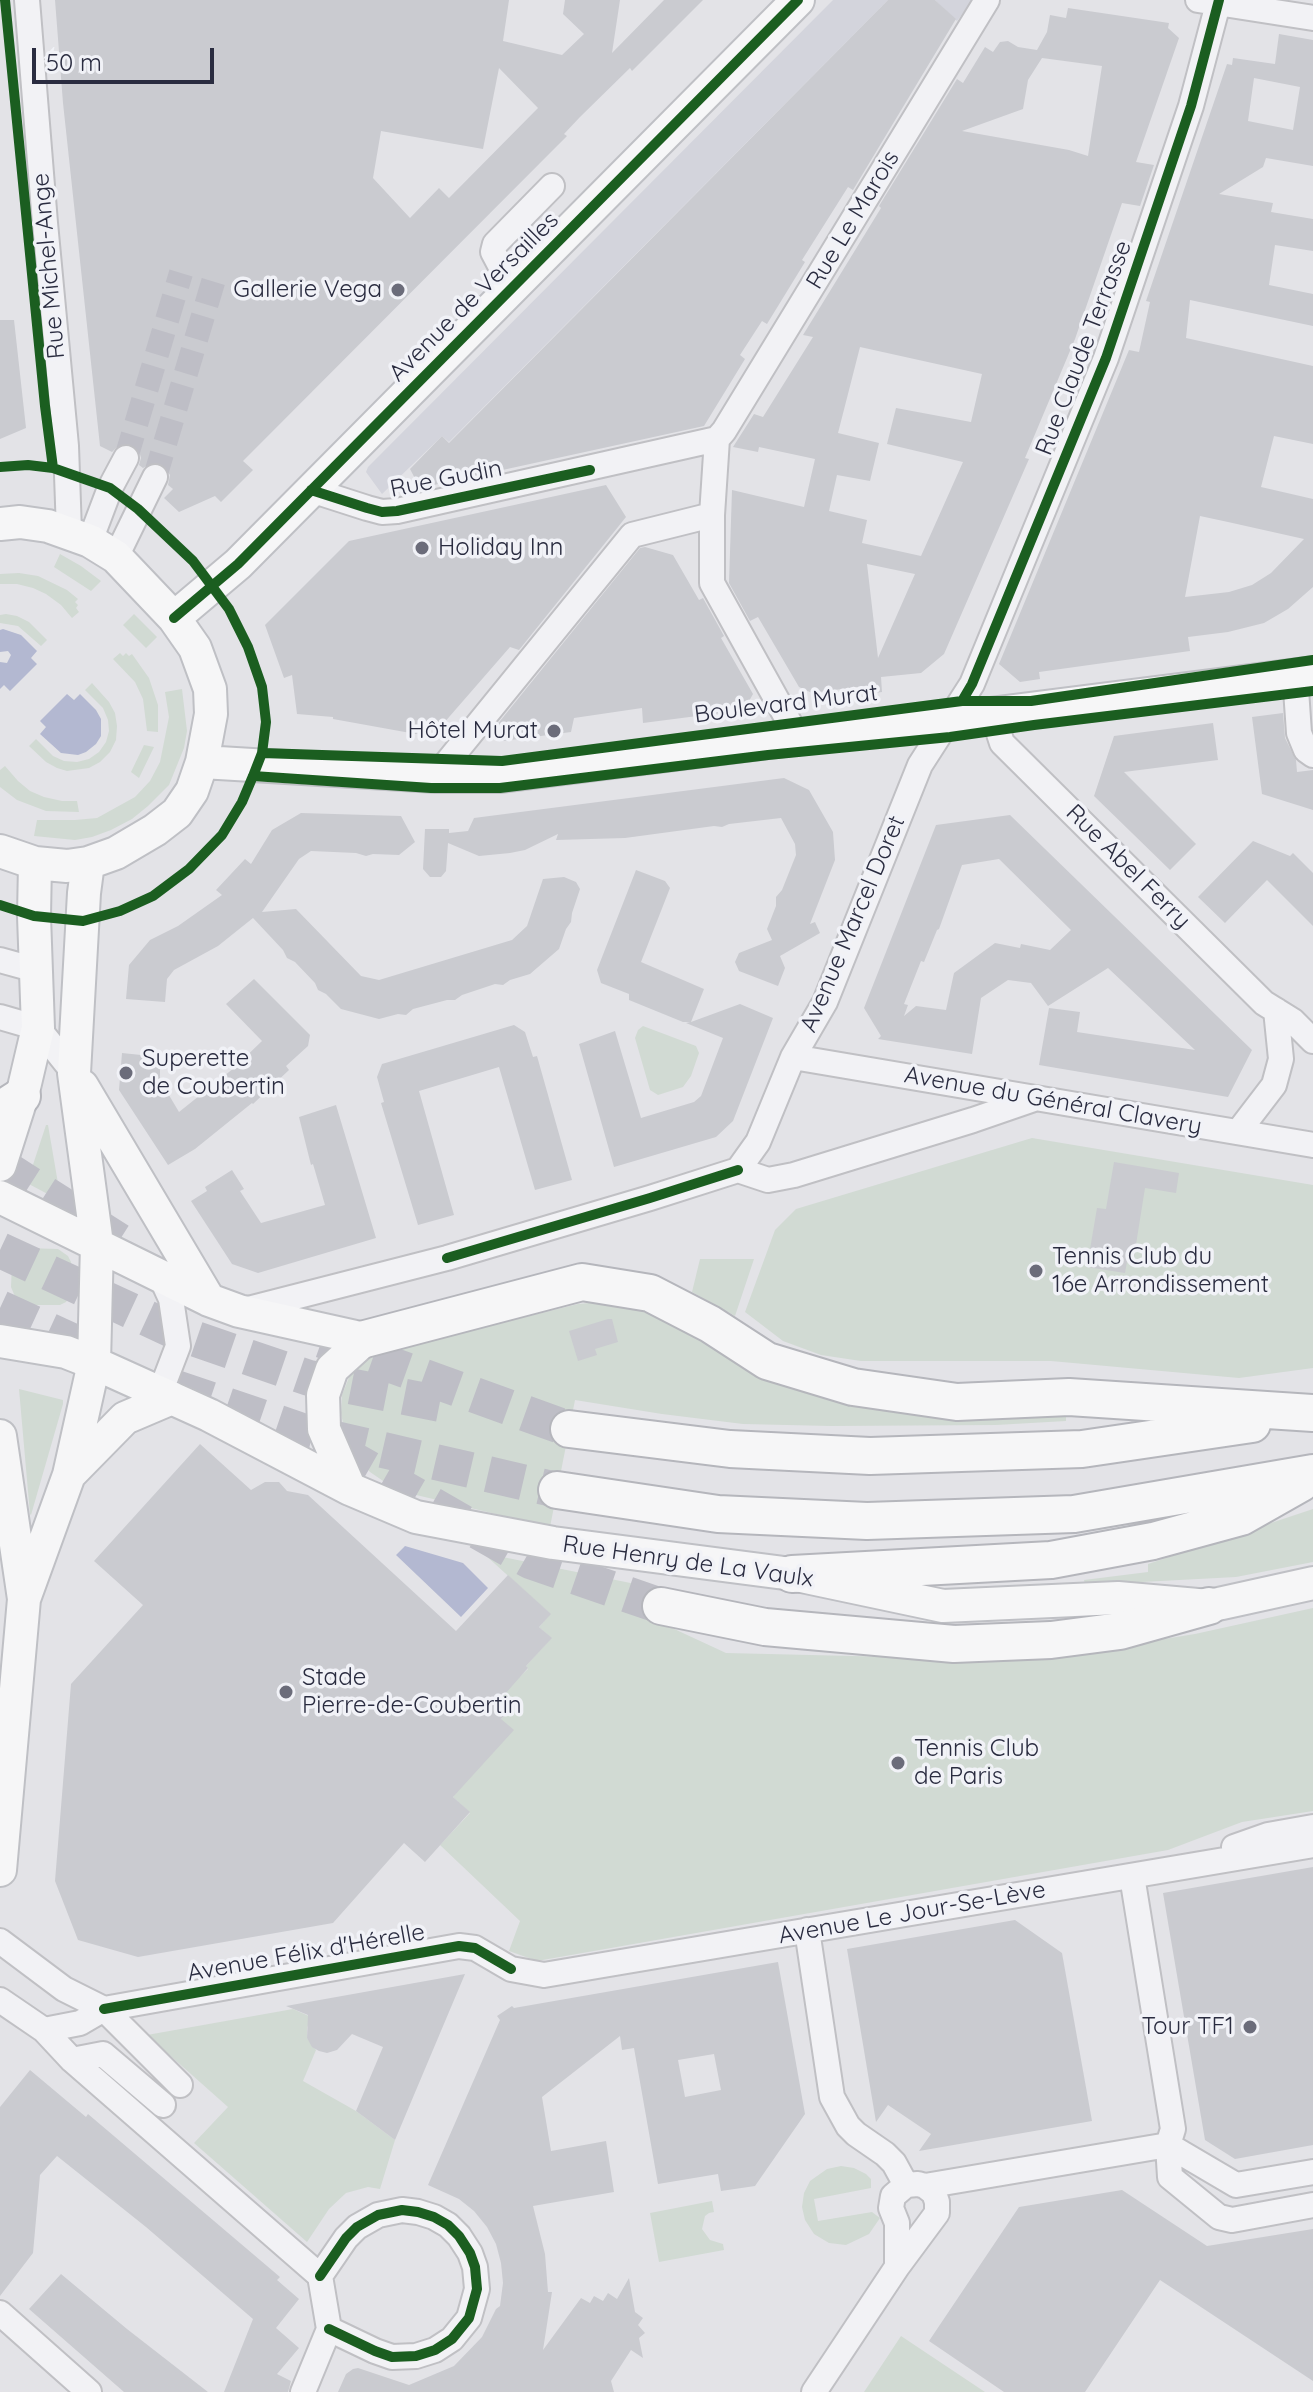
<!DOCTYPE html>
<meta charset="utf-8">
<style>
body{margin:0}
#map{position:relative;width:1313px;height:2392px;overflow:hidden;background:#e3e3e7;font-family:Quicksand,sans-serif}
canvas{display:block}
.scale{position:absolute;left:32px;top:48px;width:182px;height:36px;box-sizing:border-box;border:4px solid #2a2c40;border-top:0;padding-left:10px;font-size:24px;line-height:28px;white-space:nowrap;color:#2a2c40;-webkit-text-stroke:6px #f1f2f7;paint-order:stroke}
</style>
<div id="map">
<canvas width="1313" height="2392"></canvas>
<div class="scale">50 m</div>
</div>
<script>
const context = document.querySelector('canvas').getContext('2d');
context.lineJoin = 'round';
function fillPath(path, color) { context.fillStyle = color; context.fill(path, 'evenodd'); }
const toPath = rows => new Path2D(rows.map(r => 'M' + r).join(''));
function stroke(path, color, width, dash) { context.strokeStyle = color; context.lineWidth = width; context.lineCap = dash ? 'butt' : 'round'; context.setLineDash(dash || []); context.stroke(path); }
function drawText(font, color, halo, rows, align = 'center') {
  context.font = font + ' Quicksand,sans-serif'; context.lineWidth = 7; context.setLineDash([]); context.textBaseline = 'middle'; context.strokeStyle = halo; context.fillStyle = color; for (const [text, x, y, turn = 0] of rows) {
    context.save(); context.translate(x, y); context.rotate((+turn || 0) * Math.PI / 180); context.textAlign = isNaN(turn) ? turn : align; if (halo) context.strokeText(text, 0, 0); context.fillText(text, 0, 0); context.restore();
  }
}
const built = toPath([
 [833,0,888,0,449,442,442,436,382,494,366,472,368,467],
 [935,0,973,0,957,21]
]);
const green = toPath([
 [60,554,81,566,101,581,91,591,54,567],
 [19,573,38,576,67,590,78,599,75,602,78,605,76,608,79,612,72,618,61,605,46,594,33,588,17,584,0,584,0,574],
 [6,614,17,616,29,622,47,640,41,646,18,626,0,623,0,615],
 [134,614,157,637,146,648,123,625],
 [120,653,123,656,126,653,129,656,132,654,149,678,158,705,158,732,147,731,143,699,135,682,113,659],
 [92,683,109,702,115,713,117,726,116,740,110,752,100,762,89,768,67,771,57,768,46,762,29,746,36,739,53,756,64,761,77,762,89,759,99,752,106,742,109,731,108,720,103,708,85,690],
 [182,689,187,731,184,748,169,785,148,806,132,819,111,830,92,837,75,840,34,836,37,820,75,820,97,818,135,797,150,781,160,762,169,717,165,692],
 [144,745,154,747,139,778,131,772],
 [5,766,18,781,30,791,44,797,62,801,77,801,79,812,46,811,17,800,0,787,0,770],
 [643,1026,696,1046,699,1053,691,1076,683,1087,658,1095,650,1090,635,1038,638,1030],
 [46,1125,48,1125,60,1195,57,1199,27,1183],
 [1032,1138,1313,1185,1313,1368,1239,1378,1051,1361,861,1361,821,1355,783,1341,745,1312,775,1230,796,1209],
 [26,1248,58,1249,68,1256,71,1262,73,1286,72,1293,66,1302,60,1305,26,1305,16,1299,11,1287,12,1263,15,1255],
 [700,1259,754,1259,735,1316,692,1292],
 [599,1302,660,1315,748,1369,1066,1412,1066,1421,996,1425,831,1426,743,1424,662,1414,575,1400,550,1527,408,1493,389,1485,370,1472,354,1454,345,1434,341,1413,342,1395,350,1375,371,1355,578,1304],
 [19,1389,63,1400,63,1404,31,1515,30,1514],
 [1313,1509,1313,1562,1236,1577,1085,1585,1084,1580,1148,1572,1148,1564],
 [483,1553,655,1588,657,1621,726,1653,979,1659,1108,1648,1195,1634,1313,1608,1313,1811,1242,1822,1168,1850,537,1961,509,1951,520,1921,440,1845,470,1813,453,1797,501,1719,508,1712,494,1700,528,1669,526,1666,551,1638,539,1627,550,1614],
 [293,2009,311,2017,307,2028,307,2038,316,2050,303,2081,356,2111,395,2140,380,2189,368,2187,346,2193,329,2209,307,2242,194,2143,228,2107,147,2035],
 [841,2166,854,2168,866,2174,871,2179,871,2188,814,2199,818,2221,872,2212,880,2218,869,2234,846,2245,829,2243,814,2234,805,2220,802,2207,804,2193,810,2181,827,2169],
 [712,2201,714,2212,709,2213,705,2216,702,2229,710,2240,723,2244,724,2250,659,2262,650,2213],
 [901,2336,985,2392,864,2392]
]);
const water = toPath([
 [3,629,21,635,37,651,31,658,37,664,10,691,4,685,0,689,0,662,7,663,11,655,8,651,0,652,0,630],
 [67,694,74,700,80,694,96,710,101,719,101,736,96,744,86,752,78,755,61,753,40,734,46,727,40,721],
 [405,1546,463,1563,488,1588,461,1617,396,1555]
]);
const building = toPath([
 [55,0,509,0,503,41,562,55,584,34,563,14,565,0,620,0,612,53,664,0,703,0,632,71,630,68,580,117,564,134,567,136,558,145,243,461,253,470,221,502,215,496,179,512,164,498,173,489,168,485,170,475,162,464,153,462,143,468,139,465,141,458,139,451,132,444,119,445,112,452,100,446,63,103],
 [499,68,538,108,449,198,439,188,410,218,373,178,381,131,483,149],
 [888,0,935,0,956,19,853,190,848,187,802,260,805,262,767,324,762,321,740,355,745,359,704,426,420,488,410,469,442,436,449,443],
 [1068,8,1169,23,1168,28,1179,38,1136,162,1154,165,1140,206,1122,203,1075,339,1025,458,1029,459,944,654,921,673,881,677,882,692,858,695,857,687,812,693,799,687,758,617,750,621,729,583,732,490,804,507,815,459,759,447,758,452,733,447,754,414,763,417,813,337,803,335,881,208,879,206,957,79,963,83,985,47,993,52,1000,42,1008,41,1018,47,1037,50,1047,32,1050,15,1066,18],
 [1042,58,1102,66,1088,156,1069,150,962,131,1023,109,1028,80],
 [860,347,982,374,971,422,896,408,887,444,963,462,921,556,862,543,867,520,829,511,837,475,870,481,879,443,838,433],
 [867,564,915,574,878,658],
 [1279,34,1313,40,1313,166,1266,158,1263,167,1219,194,1273,203,1271,212,1313,219,1313,251,1275,245,1269,285,1313,294,1313,326,1190,300,1186,338,1313,366,1313,444,1274,436,1261,487,1313,499,1313,587,1288,609,1264,623,1228,632,1188,637,1190,651,1039,672,1040,679,1020,682,999,664,1129,350,1139,352,1150,302,1146,301,1227,64,1232,65,1233,58,1275,64],
 [1254,78,1300,87,1293,130,1248,121],
 [1200,516,1228,522,1304,539,1271,573,1252,585,1229,592,1185,597],
 [0,320,14,320,26,428,0,439],
 [606,485,626,517,519,650,510,647,443,724,416,734,333,719,333,717,297,714,292,675,284,678,265,625,349,541],
 [645,547,673,555,699,600,703,598,724,636,721,638,753,694,744,710,643,723,642,708,574,718,571,732,503,741,496,726,640,548],
 [1283,713,1285,738,1296,760,1297,772,1313,770,1313,810,1262,794,1252,717],
 [1213,723,1218,760,1124,772,1196,844,1170,870,1094,796,1114,736],
 [784,778,809,790,833,832,835,860,810,924,815,922,820,933,780,956,785,968,778,986,739,971,735,962,739,953,772,940,767,929,776,906,776,897,782,890,796,855,795,844,781,818,729,824,722,827,714,826,625,838,556,840,558,834,525,850,510,853,479,856,448,843,446,871,441,877,430,877,423,869,425,829,449,829,449,833,468,831,474,818],
 [301,813,401,816,415,842,399,855,373,854,366,856,356,853,311,851,299,859,262,912,296,909,361,976,379,980,512,940,527,926,543,879,564,877,576,882,580,889,572,913,571,922,566,929,559,949,530,974,510,980,503,985,495,984,462,995,455,1000,447,1000,413,1009,406,1015,398,1014,379,1019,341,1009,326,994,318,990,315,983,295,962,287,958,283,950,253,918,218,946,174,970,167,979,165,1002,126,999,129,965,150,940,178,926,222,895,216,890,245,859,251,864,272,830],
 [1010,815,1252,1050,1228,1097,1039,1065,1049,1008,1080,1012,1077,1032,1195,1050,1108,968,1048,1006,1031,983,1008,980,981,998,972,1054,878,1039,881,1036,864,1008,936,825],
 [999,859,1071,930,1050,950,1021,944,1020,948,995,943,954,973,946,1010,916,1006,904,1016,908,1005,904,1004,921,961,924,962,937,930,939,929,962,865],
 [1253,841,1290,856,1293,853,1313,873,1313,926,1267,880,1225,923,1198,897],
 [636,870,665,881,670,888,641,962,704,989,691,1022,740,1004,773,1018,733,1121,716,1137,614,1167,579,1044,615,1031,641,1118,694,1102,701,1096,723,1038,686,1023,690,1022,683,1022,629,1000,629,994,601,983,597,970],
 [254,979,310,1035,308,1046,286,1066,289,1070,253,1104,252,1103,195,1149,168,1165,119,1090,122,1053,160,1057,160,1080,179,1112,234,1068,262,1041,226,1004],
 [514,1025,525,1032,533,1057,537,1056,572,1180,535,1190,499,1067,419,1091,454,1215,418,1225,381,1103,384,1102,377,1077,382,1064],
 [336,1105,376,1238,258,1273,232,1264,191,1201,207,1191,205,1187,232,1170,244,1189,240,1191,261,1223,325,1205,313,1164,311,1165,299,1117],
 [1114,1162,1179,1173,1176,1193,1145,1188,1134,1257,1128,1256,1125,1273,1087,1267,1097,1208,1106,1209],
 [608,1319,612,1319,618,1342,595,1349,597,1355,578,1361,569,1331],
 [200,1444,251,1490,265,1482,279,1482,287,1491,308,1495,456,1631,508,1575,551,1614,539,1627,552,1638,526,1666,528,1668,497,1703,508,1712,501,1719,514,1730,453,1797,470,1812,425,1862,404,1843,333,1923,138,1957,78,1940,55,1881,71,1684,143,1605,94,1561],
 [1313,1867,1313,2145,1235,2159,1205,2140,1163,1893],
 [1015,1920,1062,1953,1092,2121,919,2151,931,2134,888,2105,876,2122,847,1949],
 [778,1962,805,2114,755,2186,721,2191,718,2174,658,2184,634,2048,622,2050,620,2036,542,2097,551,2151,606,2141,614,2192,533,2206,545,2254,548,2292,552,2292,543,2350,581,2298,590,2303,594,2296,603,2301,608,2293,617,2299,629,2278,635,2312,643,2318,638,2325,645,2333,639,2338,643,2358,631,2350,611,2381,614,2392,338,2392,346,2374,353,2369,358,2368,409,2385,454,2366,482,2337,496,2309,500,2306,503,2283,501,2263,496,2244,487,2227,474,2211,459,2199,428,2185,500,2020,497,2016,512,2006,514,2008],
 [714,2054,721,2090,685,2097,678,2060],
 [465,1974,395,2140,356,2111,383,2047,352,2034,337,2050,327,2053,319,2051,312,2047,307,2038,308,2015,286,2006],
 [30,2070,86,2117,88,2114,280,2277,277,2280,299,2299,276,2328,299,2348,277,2374,291,2381,288,2392,224,2392,253,2319,146,2227,57,2156,40,2175,33,2253,0,2296,0,2107],
 [1122,2190,1207,2246,1313,2229,1313,2381,1160,2280,1085,2392,1004,2392,929,2341,1019,2207],
 [61,2274,127,2329,208,2392,124,2392,29,2309]
]);
const minorTunnel = toPath([
 [126,458,181,273],
 [155,477,214,279]
]);
const highwayTunnel = toPath([
 [0,1165,119,1241],
 [0,1250,181,1334,309,1378,446,1405],
 [0,1308,100,1354],
 [322,1340,569,1429],
 [176,1388,305,1432,557,1490],
 [338,1451,530,1561,661,1606]
]);
const minor = toPath([
 [27,0,45,223,66,446,69,532],
 [1198,0,1313,18],
 [512,288,493,252,495,244,552,186],
 [717,439,724,431,987,0],
 [717,439,712,515,712,583,798,738],
 [311,490,367,508,382,512,397,511,717,439],
 [90,541,110,488,126,458],
 [116,557,155,477],
 [1295,675,1299,733,1306,750,1313,755],
 [993,715,1002,743,1264,1003,1293,1021,1313,1041],
 [436,776,632,535,712,515],
 [0,960,36,970],
 [0,1017,38,1028,74,1073],
 [793,1057,1313,1145],
 [1238,1132,1274,1085,1281,1059,1276,1010],
 [738,1170,758,1142,793,1057,825,1002,920,765,972,684,1106,358,1191,106,1219,0],
 [738,1170,768,1180,794,1175,973,1120,1034,1099],
 [244,1310,447,1258,650,1198,738,1170],
 [155,1390,165,1380,178,1346,171,1299,160,1275],
 [1234,1847,1268,1835,1313,1827],
 [1132,1876,1173,2129,1168,2145,1170,2177,1219,2217,1232,2220,1313,2205],
 [807,1930,832,2097,848,2126,856,2134,885,2154,894,2163,906,2185],
 [0,1941,64,1989,104,2009,180,2085],
 [0,2000,44,2030,72,2060,320,2276,329,2329,303,2392],
 [44,2030,80,2023,104,2009,459,1946,475,1948,511,1969,544,1975,1313,1845],
 [72,2060,103,2054,163,2105],
 [897,2267,897,2223,891,2208,893,2196,906,2185,918,2184,925,2186,1168,2145,1236,2185,1313,2172],
 [320,2276,346,2238,357,2227,378,2215,402,2210,418,2212,434,2217,448,2225,459,2236,470,2253,475,2267,477,2289,469,2318,452,2339,435,2350,416,2356,392,2357,375,2351,329,2329],
 [0,2313,89,2392],
 [814,2392,897,2267,937,2213,937,2202,934,2193,925,2186]
]);
const major = toPath([
 [0,524,20,522,48,526,90,541,116,557,174,618,195,648,210,689,211,714,202,762,192,791,177,813,155,830,116,853,88,863,67,866,35,863,0,851],
 [174,618,238,564,798,0],
 [202,762,436,776,501,776,1313,673],
 [82,1086,209,1300],
 [0,1165,22,1096,38,1028,34,916,35,863],
 [0,1197,209,1300,239,1311,365,1339],
 [0,1341,66,1352,94,1363,209,1415,350,1489,416,1517,553,1543,792,1574,943,1606,1118,1598,1209,1606,1313,1583],
 [0,1436,24,1599,0,1870],
 [69,1475,125,1418,172,1398],
 [350,1489,324,1429,323,1395,332,1369,365,1339],
 [24,1599,69,1475,94,1363,97,1244,74,1073,84,893,88,863]
]);
const highway = toPath([
 [0,1110,22,1096],
 [365,1339,582,1282,650,1293,710,1324,767,1361,853,1387,957,1402,1069,1397,1313,1413],
 [569,1429,730,1449,870,1456,1082,1449,1252,1424],
 [557,1490,718,1514,867,1521,1074,1514,1313,1473],
 [792,1574,1051,1560,1153,1541,1241,1517,1301,1483],
 [661,1606,765,1627,954,1644,1051,1640,1120,1631,1209,1606]
]);
const cycleway = toPath([
 [5,0,45,406,53,468],
 [0,467,28,465,53,468,110,488,138,509,193,561,229,609,248,647,262,687,266,722,262,753,253,776,242,802,222,835,189,869,153,896,120,911,83,921,34,916,0,905],
 [311,490,367,508,382,512,397,511,590,470],
 [174,618,238,564,798,0],
 [962,701,972,684,1106,358,1191,106,1219,0],
 [262,753,502,761,962,701,1031,701,1313,660],
 [253,776,431,788,500,788,768,755,950,737,1034,725,1313,691],
 [447,1258,650,1198,738,1170],
 [104,2009,459,1946,475,1948,511,1969],
 [320,2276,346,2238,357,2227,378,2215,402,2210,418,2212,434,2217,448,2225,459,2236,470,2253,475,2267,477,2289,469,2318,452,2339,435,2350,416,2356,392,2357,375,2351,329,2329]
]);
const markers = [
 [398,290,8,"#6b6c7a"],
 [422,548,8,"#6b6c7a"],
 [554,731,8,"#6b6c7a"],
 [126,1073,8,"#6b6c7a"],
 [1036,1271,8,"#6b6c7a"],
 [286,1692,8,"#6b6c7a"],
 [898,1763,8,"#6b6c7a"],
 [1250,2027,8,"#6b6c7a"]
];
const streetNames = [
 ["Rue Le Marois",853,220,-59],
 ["Rue Michel-Ange",49,266,-95],
 ["Avenue de Versailles",474,297,-45],
 ["Rue Claude Terrasse",1084,348,-69],
 ["Rue Gudin",446,479,-11],
 ["Boulevard Murat",786,704,-7],
 ["Rue Abel Ferry",1128,867,45],
 ["Avenue Marcel Doret",853,924,-67],
 ["Avenue du Général Clavery",1053,1101,10],
 ["Rue Henry de La Vaulx",688,1562,8],
 ["Avenue Le Jour-Se-Lève",912,1913,-10],
 ["Avenue Félix d'Hérelle",306,1953,-10]
];
const poiNames = [
 ["Gallerie Vega",382,290,"right"],
 ["Holiday Inn",438,548],
 ["Hôtel Murat",538,731,"right"],
 ["Superette",142,1059],
 ["de Coubertin",142,1087],
 ["Tennis Club du",1052,1257],
 ["16e Arrondissement",1052,1285],
 ["Stade",302,1678],
 ["Pierre-de-Coubertin",302,1706],
 ["Tennis Club",914,1749],
 ["de Paris",914,1777],
 ["Tour TF1",1234,2027,"right"]
];
fillPath(built, '#d3d4dc');
fillPath(green, '#d1dad3');
fillPath(water, '#b3b8d1');
fillPath(building, '#cacbd0');
stroke(minorTunnel, '#bebec6', 24, [24, 12]);
stroke(highwayTunnel, '#bebec6', 36, [36, 18]);
stroke(minor, '#c0c0c4', 28);
stroke(major, '#bfc0c5', 36);
stroke(highway, '#b5b6bc', 40);
stroke(minor, '#f2f2f5', 24);
stroke(major, '#f6f6f7', 32);
stroke(highway, '#f6f6f7', 36);
stroke(cycleway, '#1b5e20', 10);
for (const [x, y, r, color] of markers) { const dot = new Path2D(); dot.arc(x, y, r, 0, 2 * Math.PI); context.fillStyle = color; context.fill(dot); stroke(dot, '#f1f2f7', 3); }
drawText('24px', '#2a2c40', '#f1f2f7', streetNames);
drawText('24px', '#2a2c40', '#f1f2f7', poiNames, 'left');
</script>
